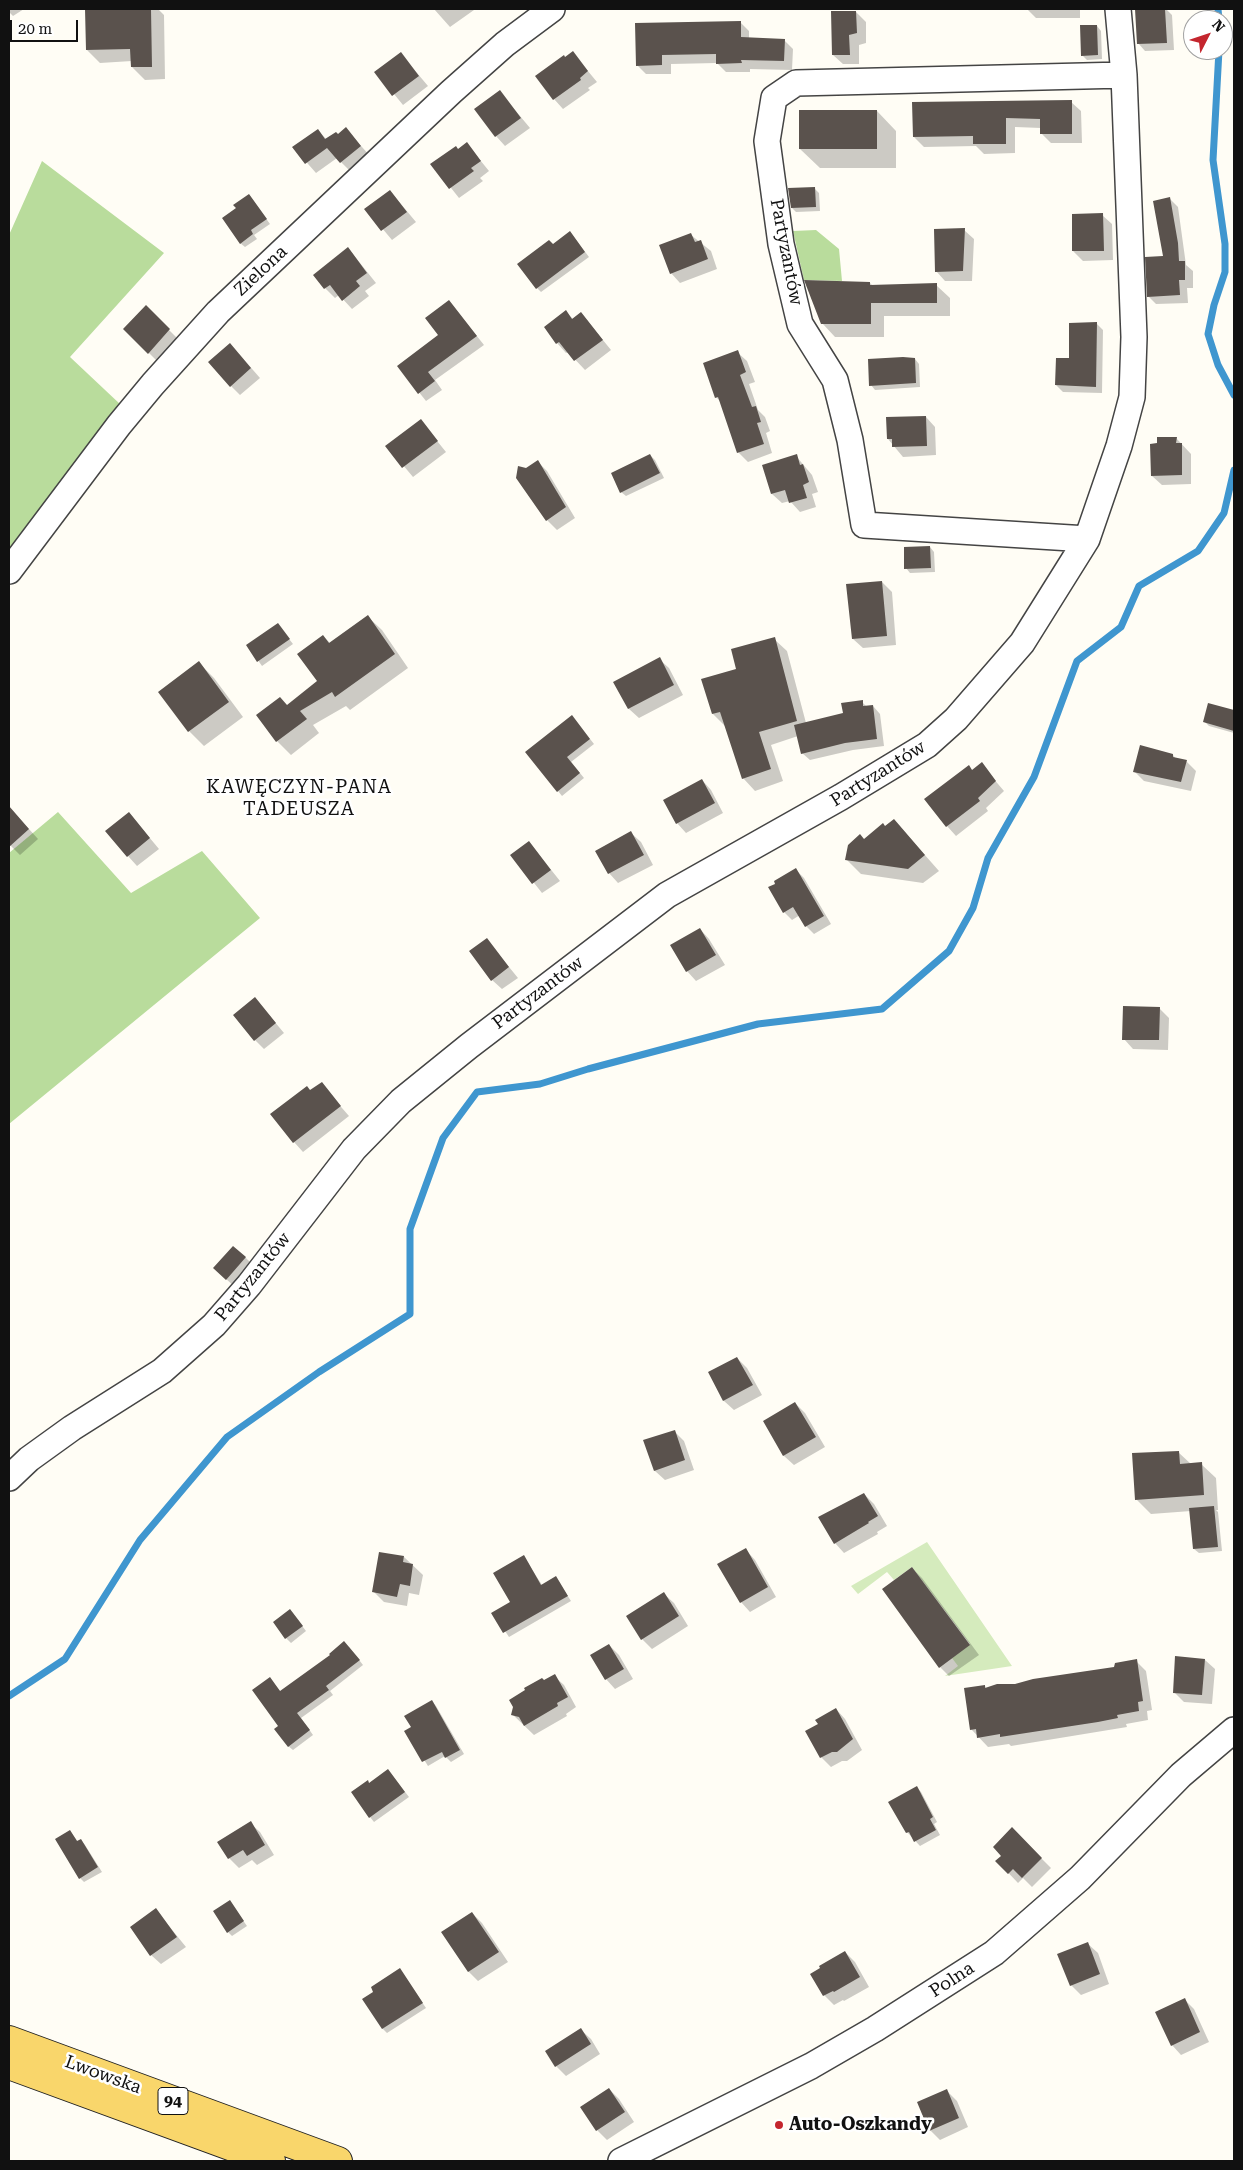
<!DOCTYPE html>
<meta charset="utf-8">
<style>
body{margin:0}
#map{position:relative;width:1243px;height:2170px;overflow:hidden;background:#fffdf5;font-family:"Roboto Serif",serif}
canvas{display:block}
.frame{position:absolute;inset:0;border:10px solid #111;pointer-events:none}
.north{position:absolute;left:1183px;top:10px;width:50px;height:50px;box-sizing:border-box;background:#fff;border:1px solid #a0a0a0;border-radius:50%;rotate:49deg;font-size:14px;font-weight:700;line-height:20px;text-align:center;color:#111}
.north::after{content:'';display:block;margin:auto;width:18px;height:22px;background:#c4262e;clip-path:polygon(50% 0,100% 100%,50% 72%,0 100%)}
.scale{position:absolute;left:10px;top:20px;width:68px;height:22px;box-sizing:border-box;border:2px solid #111;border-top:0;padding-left:6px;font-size:15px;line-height:18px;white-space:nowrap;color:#111;-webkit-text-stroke:4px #fff;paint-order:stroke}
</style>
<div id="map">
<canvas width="1243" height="2170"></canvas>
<div class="frame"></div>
<div class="north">N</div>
<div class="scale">20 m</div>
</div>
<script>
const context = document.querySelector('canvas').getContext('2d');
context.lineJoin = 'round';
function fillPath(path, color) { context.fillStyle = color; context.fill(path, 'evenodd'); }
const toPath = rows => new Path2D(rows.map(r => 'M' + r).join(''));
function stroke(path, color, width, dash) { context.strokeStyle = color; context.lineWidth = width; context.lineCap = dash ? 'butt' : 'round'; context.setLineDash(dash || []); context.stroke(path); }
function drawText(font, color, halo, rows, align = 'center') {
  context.font = font + ' "Roboto Serif",serif'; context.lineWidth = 5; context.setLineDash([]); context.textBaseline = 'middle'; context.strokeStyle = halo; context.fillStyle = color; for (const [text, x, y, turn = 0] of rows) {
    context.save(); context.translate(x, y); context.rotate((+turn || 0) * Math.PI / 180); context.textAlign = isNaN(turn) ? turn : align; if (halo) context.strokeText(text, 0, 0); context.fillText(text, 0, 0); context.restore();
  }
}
const green = toPath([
 [927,1542,1012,1666,945,1676,958,1666,952,1658,970,1644,912,1567,894,1580,887,1572,858,1594,851,1586]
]);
const forest = toPath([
 [42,161,164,253,70,357,121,405,9,558,9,235],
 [816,230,839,249,842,281,804,280,793,231],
 [58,812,131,893,202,851,260,918,9,1124,9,853]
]);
const shadow = toPath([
 [9,9,24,9,13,16,9,12],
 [86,9,158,9,164,15,165,79,145,80,132,67,132,61,100,63,87,50],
 [434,9,473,9,474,10,450,27],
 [1027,9,1080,9,1080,18,1036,18],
 [1136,9,1166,9,1172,15,1174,50,1145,51,1138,43],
 [856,12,866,22,866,43,859,45,859,64,843,64,833,55],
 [740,22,749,31,749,39,784,40,793,49,792,70,750,69,750,72,726,72,717,63,671,64,671,74,646,74,637,65],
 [1097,26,1101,31,1102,59,1087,60,1082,55],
 [573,53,597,82,588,88,590,90,563,109,554,99,565,59],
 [401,54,428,86,403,105,376,72],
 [500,92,530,128,505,146,496,136],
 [1071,102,1081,111,1082,143,1051,143,1042,134,1041,128,1015,127,1015,153,984,154,976,146,924,147,914,137],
 [877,111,896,131,896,168,820,168,800,149],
 [346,129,370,156,351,172,337,158,316,173,294,148,318,130,327,140,338,136],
 [467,144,489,171,480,178,483,181,459,198,432,164],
 [814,188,819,193,820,211,796,212,792,208],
 [390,191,416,222,392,240,366,209],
 [249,195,270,224,254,235,257,239,245,247,240,243,238,209],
 [1170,199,1178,207,1186,265,1193,271,1193,288,1187,288,1188,303,1156,304,1148,296,1164,257],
 [1102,215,1112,224,1113,260,1083,261,1073,251],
 [964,230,974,239,972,281,945,281,936,271],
 [570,232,589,257,541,292,537,288,553,245],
 [691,235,711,251,717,269,680,283,671,273],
 [348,248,376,283,365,291,369,296,352,309,339,295,335,298,325,288],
 [870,283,873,286,936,285,950,298,950,316,884,316,884,337,835,337,822,323],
 [449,301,484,345,435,380,442,390,426,401,398,366,440,335],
 [146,307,178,339,158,362,125,329],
 [566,312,573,319,581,313,611,350,585,370,568,352,566,353,557,343],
 [1096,323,1103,330,1102,393,1063,392,1056,385,1071,359],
 [737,352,747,361,755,382,749,384,758,410,765,417,770,431,766,433,772,453,748,462,738,452,722,403,716,397],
 [239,354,260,378,240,395,231,386],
 [915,359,919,364,920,387,875,390,871,385],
 [926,417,935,427,936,455,903,457,888,439],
 [421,421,446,452,413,477,387,446],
 [1176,438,1191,454,1191,484,1162,485,1152,476],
 [650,455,655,460,664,478,626,496,621,492],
 [796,456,812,475,818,492,812,494,816,507,800,512,790,501,782,503,772,494,764,466],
 [537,461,547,471,575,518,557,530,547,520,526,469],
 [930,547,934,552,935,572,910,573,906,568],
 [882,582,892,592,896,645,863,648,853,639],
 [368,617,382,630,408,668,350,710,346,706,313,725,319,733,291,755,277,741,258,716,288,706,319,682,323,636,330,643],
 [278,625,293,644,262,666,248,646],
 [774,639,787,651,806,723,844,714,862,702,867,707,873,706,880,714,884,746,853,750,810,760,802,753,798,736,771,745,783,781,755,791,743,778,725,726,713,714,703,680,737,670],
 [659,659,669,668,683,695,639,718,629,709,615,682],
 [199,663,214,678,243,717,204,746,189,731,160,692],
 [1209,704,1234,712,1234,733,1209,726,1204,721],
 [576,721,594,744,571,762,584,778,562,796,558,791],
 [1173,755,1176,759,1186,761,1196,771,1191,791,1144,781,1134,771],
 [981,764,1004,791,986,808,988,811,956,836,947,826,968,766,973,771],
 [702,780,711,790,723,813,686,833,677,823],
 [10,808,38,839,20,855,9,844],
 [129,813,159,849,137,866,128,856],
 [894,820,939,871,923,883,861,874,847,860,865,840],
 [631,833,641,842,653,865,618,883,609,873],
 [529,842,560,881,542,893,512,855],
 [796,870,804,878,831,924,814,934,806,926,800,915,792,920,784,912],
 [700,929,709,939,725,965,696,981,687,971],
 [487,940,518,978,502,989,492,980],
 [1159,1008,1169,1018,1168,1050,1133,1049,1124,1039],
 [264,1009,284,1033,264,1049,255,1040],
 [321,1084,349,1116,303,1152,294,1142,311,1092],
 [245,1257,255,1267,236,1288,225,1278],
 [737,1358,747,1368,762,1395,734,1410,724,1401,709,1372],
 [795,1403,805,1413,825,1447,794,1465,784,1456,764,1421],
 [674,1431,684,1441,694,1470,665,1480,655,1471,645,1441],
 [1178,1452,1191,1464,1201,1464,1216,1478,1218,1510,1216,1510,1218,1512,1222,1551,1199,1553,1194,1549,1191,1511,1151,1514,1136,1499],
 [864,1494,874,1504,887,1526,877,1532,878,1534,844,1553,835,1543,820,1518],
 [746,1550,755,1560,776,1597,750,1612,741,1602],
 [404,1557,423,1575,419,1595,409,1593,407,1606,384,1602,374,1592],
 [524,1557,542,1585,556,1578,571,1601,509,1637,493,1613,511,1603],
 [912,1568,922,1578,979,1655,949,1676,940,1667],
 [664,1594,674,1603,688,1626,652,1649,642,1639],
 [290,1610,306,1631,291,1643,286,1638],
 [609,1645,619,1655,633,1679,615,1689,606,1679],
 [349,1647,363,1665,330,1691,333,1695,301,1718,313,1735,293,1750,288,1746,280,1727,270,1679,281,1692],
 [1205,1660,1215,1669,1212,1704,1184,1702,1174,1692],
 [1136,1661,1146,1671,1152,1710,1147,1711,1148,1720,1126,1724,1127,1727,1011,1746,1009,1744,988,1747,971,1729,985,1686,987,1689,1016,1685,1115,1668],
 [554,1676,564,1685,576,1707,566,1714,567,1716,534,1735,512,1714,544,1681],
 [432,1701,436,1706,464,1754,451,1762,445,1756,428,1766,406,1731,412,1728],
 [836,1709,845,1719,862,1750,847,1761,842,1761,831,1767,821,1757,819,1724],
 [388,1770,409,1797,374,1822,370,1817,370,1784],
 [917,1787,921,1792,937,1822,934,1824,940,1835,920,1846,907,1832],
 [250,1823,260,1832,274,1855,257,1865,252,1860,239,1868,229,1858,219,1842],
 [1012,1829,1051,1868,1032,1887,1023,1878,1018,1883,997,1861,1002,1856],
 [70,1831,78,1842,81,1840,85,1845,102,1872,84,1882,80,1878],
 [230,1902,247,1926,232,1936,228,1932],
 [156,1910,186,1947,161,1964,151,1955],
 [472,1913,482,1923,508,1962,478,1981,469,1972,443,1933],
 [1088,1944,1098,1953,1109,1984,1081,1995,1071,1985],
 [845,1952,855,1962,869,1987,844,2001,843,2000,834,2005,824,1995],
 [400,1970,426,2008,387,2033,382,2028,375,1992],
 [1185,2000,1194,2009,1209,2042,1181,2055,1172,2045],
 [581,2030,591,2039,600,2054,566,2076,556,2066],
 [609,2089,619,2099,634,2122,607,2140,597,2130],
 [947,2091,957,2101,968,2127,940,2140,930,2130]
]);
const stream = toPath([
 [1218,9,1219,20],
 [1219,50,1213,160,1225,244,1225,272,1214,305,1208,334,1218,365,1234,395],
 [9,1696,65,1659,140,1540,227,1437,319,1372,410,1314,410,1229,443,1138,477,1092,540,1084,588,1069,758,1024,882,1009,949,951,973,908,988,858,1034,777,1077,661,1121,627,1139,586,1198,551,1224,513,1234,470]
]);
const building = toPath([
 [85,9,151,9,152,67,131,67,130,49,86,50],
 [1135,9,1165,9,1167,43,1137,44],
 [831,11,856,11,857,33,849,35,850,55,832,55],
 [741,21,741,37,785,39,784,61,741,60,742,63,716,64,716,54,662,55,662,65,636,66,635,23],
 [1080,25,1097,25,1098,55,1081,56],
 [573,51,588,71,580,78,581,80,553,100,535,76,564,55,565,57],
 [401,52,419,76,392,96,374,72],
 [500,90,521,118,495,137,474,109],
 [1072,100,1072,134,1040,134,1040,119,1006,118,1006,144,973,144,973,136,913,137,912,102],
 [799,110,877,110,877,149,799,149],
 [346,127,361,146,340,163,327,148,305,164,292,147,318,129,325,139,336,132,338,134],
 [467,142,481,161,471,168,474,171,449,189,430,164,456,146,458,149],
 [815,187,816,207,791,208,788,188],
 [390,190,407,212,381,231,364,209],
 [249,194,267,219,251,230,253,234,240,244,222,218,236,208,233,205],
 [1170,197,1178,243,1179,261,1185,261,1185,280,1179,280,1180,295,1147,297,1145,257,1163,256,1153,201],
 [1103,213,1104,251,1072,251,1072,214],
 [965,228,963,271,935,272,934,229],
 [570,231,585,252,536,289,517,264,549,240,553,244],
 [691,233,695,242,701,240,708,259,670,274,659,245],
 [348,247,367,273,356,281,360,286,342,301,330,285,324,289,313,275],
 [804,280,870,282,870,285,937,283,937,303,871,303,871,324,821,324],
 [449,300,477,336,428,372,435,381,418,394,397,366,438,335,425,318],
 [146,305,170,329,148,354,123,329],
 [566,310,572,319,581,312,603,340,574,361,559,342,556,344,544,327],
 [1097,322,1096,387,1055,385,1056,358,1069,358,1069,323],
 [230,343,251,368,230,387,208,362],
 [738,350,746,372,740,375,752,407,756,406,761,422,757,423,764,444,737,453,718,397,715,398,703,363],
 [903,357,915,358,916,383,869,386,868,359],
 [926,416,927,446,892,447,892,439,887,439,886,417],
 [421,419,438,441,402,468,385,446],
 [1157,437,1177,437,1176,443,1182,443,1182,475,1151,476,1150,444,1157,443],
 [650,454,660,473,620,493,611,473],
 [797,454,800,465,803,464,809,482,803,485,807,498,789,503,785,490,771,494,762,465],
 [538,460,566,507,546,521,516,478,518,466,526,468],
 [930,546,931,568,904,569,904,547],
 [882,581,887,636,852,639,846,584],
 [368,615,395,654,335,697,332,692,300,711,307,719,276,742,256,715,280,697,287,705,317,681,297,654,323,635,329,643],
 [278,623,290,639,257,662,246,645],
 [775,637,797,721,759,732,771,769,742,779,720,712,712,714,701,679,736,669,731,649],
 [660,657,674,685,628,709,613,682],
 [199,661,229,702,188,732,158,692],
 [863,700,863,706,873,705,877,739,845,743,801,754,794,725,843,713,841,703],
 [1208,703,1234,710,1234,731,1203,722],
 [572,715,590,739,567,757,580,773,557,792,525,752],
 [1140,745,1173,754,1173,757,1187,760,1181,782,1133,772],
 [982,762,996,781,978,798,980,801,946,827,924,799,969,765,972,770],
 [702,779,715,803,676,824,663,800],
 [9,806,29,829,9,847],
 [129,812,150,838,127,857,105,831],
 [894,819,925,855,908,869,845,860,848,845,860,834,864,839,883,823,885,826],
 [631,831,644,855,608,874,595,851],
 [529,841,551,870,532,884,510,855],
 [796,868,824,916,805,927,793,907,783,913,768,887,775,884,774,881],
 [700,928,716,955,686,972,670,945],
 [487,938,509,967,491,981,469,951],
 [255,997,276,1023,254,1041,233,1015],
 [1123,1006,1160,1007,1159,1040,1122,1040],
 [322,1082,341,1106,293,1143,270,1114,307,1086,310,1090],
 [233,1246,246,1257,226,1280,213,1268],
 [737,1357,753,1385,723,1401,708,1372],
 [795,1402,816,1437,783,1456,763,1421],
 [675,1430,685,1460,654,1471,643,1440],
 [1179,1451,1180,1464,1202,1462,1204,1495,1135,1500,1132,1453],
 [864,1493,878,1516,868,1522,869,1523,834,1544,818,1517],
 [1214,1506,1218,1547,1193,1549,1189,1508],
 [746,1548,768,1587,740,1603,717,1564],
 [379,1552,404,1556,403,1562,413,1564,410,1586,400,1584,397,1597,372,1592],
 [524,1555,541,1585,556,1576,568,1596,503,1633,491,1613,510,1602,493,1573],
 [912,1567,970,1645,939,1668,882,1589],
 [664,1592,679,1616,641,1640,626,1616],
 [290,1609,303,1626,285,1639,273,1622],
 [344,1641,360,1660,326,1686,329,1690,297,1713,310,1730,288,1747,274,1729,278,1726,252,1690,270,1677,280,1691,330,1655,329,1654],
 [609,1644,624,1669,605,1680,590,1655],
 [1175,1656,1205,1659,1202,1695,1173,1693],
 [1137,1659,1143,1701,1138,1702,1139,1711,1117,1715,1118,1718,1098,1722,1000,1737,1000,1734,977,1738,976,1729,970,1730,964,1688,985,1685,985,1688,997,1684,1015,1684,1033,1679,1114,1667,1115,1663],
 [555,1674,568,1697,557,1703,558,1706,524,1726,519,1717,511,1715,513,1707,509,1700,525,1690,524,1688,542,1678,544,1680],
 [432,1700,460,1750,445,1758,442,1752,422,1762,404,1731,411,1727,404,1716],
 [836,1708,853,1739,837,1752,832,1752,820,1758,805,1731,818,1724,815,1720],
 [388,1769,405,1792,369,1818,351,1792,368,1780,369,1783],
 [917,1786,933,1817,930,1819,936,1830,914,1842,909,1832,906,1833,888,1802],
 [251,1821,265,1845,247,1856,243,1850,228,1859,217,1842],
 [1012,1827,1042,1858,1022,1878,1013,1869,1008,1874,995,1861,1001,1856,993,1847],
 [70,1830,77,1841,81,1839,98,1867,79,1879,55,1839],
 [230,1900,244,1921,227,1933,213,1911],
 [156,1908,177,1937,150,1956,130,1927],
 [472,1912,499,1952,468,1972,441,1932],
 [1088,1942,1100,1974,1070,1986,1057,1954],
 [845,1951,860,1977,834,1992,833,1991,823,1996,810,1974,820,1968,819,1966],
 [400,1968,423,2003,382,2029,362,1999,373,1992,371,1987],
 [1185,1998,1200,2032,1171,2046,1155,2012],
 [581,2028,591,2044,555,2067,545,2051],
 [609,2088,625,2112,596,2131,580,2107],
 [947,2089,959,2118,929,2131,917,2102]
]);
const minor = toPath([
 [1087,539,864,525,850,440,835,380,800,324,781,244,767,141,774,98,796,83,1124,75],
 [9,571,119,425,153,384,218,312,451,92,505,44,552,9],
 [9,1478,29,1459,72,1428,162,1371,214,1325,249,1285,354,1149,401,1101,469,1046,667,895,841,797,927,745,956,719,1022,643,1087,539,1119,446,1132,397,1134,337,1124,75,1118,9],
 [621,2161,811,2066,875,2029,994,1953,1080,1878,1181,1775,1234,1730]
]);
const primary = toPath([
 [9,2040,338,2161],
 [9,2065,271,2161]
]);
const markers = [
 [779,2125,5,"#c4262e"]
];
const shields = [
 [173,2101,30]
];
const shieldNames = [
 ["94",173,2101]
];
const streetNames = [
 ["Partyzantów",786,252,79],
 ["Zielona",261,271,-43],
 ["Partyzantów",878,774,-32],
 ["Partyzantów",538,993,-37],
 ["Partyzantów",253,1277,-51],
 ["Polna",952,1980,-33],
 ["Lwowska",103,2075,20]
];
const poiNames = [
 ["Auto-Oszkandy",789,2125]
];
const neighbourhoodNames = [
 ["KAWĘCZYN-PANA",299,787],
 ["TADEUSZA",299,809]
];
fillPath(green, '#d5ebbd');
fillPath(forest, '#b9dc9c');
fillPath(shadow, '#0003');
stroke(stream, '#3f96cf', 7);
fillPath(building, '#5a524d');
stroke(minor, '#444', 28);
stroke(primary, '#222', 30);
stroke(minor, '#fff', 25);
stroke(primary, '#f9d66b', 28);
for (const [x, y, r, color] of markers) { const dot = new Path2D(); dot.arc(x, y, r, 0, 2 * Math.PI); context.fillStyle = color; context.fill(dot); stroke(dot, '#fff', 2); }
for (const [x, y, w] of shields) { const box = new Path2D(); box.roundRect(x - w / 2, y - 13.5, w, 27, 4); context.fillStyle = '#fff'; context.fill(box); stroke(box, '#111', 1); }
drawText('bold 16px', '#111', null, shieldNames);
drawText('18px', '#111', '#fff', streetNames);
drawText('bold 18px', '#111', '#fff', poiNames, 'left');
context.letterSpacing = '1px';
drawText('19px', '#111', '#fff', neighbourhoodNames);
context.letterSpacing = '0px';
</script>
